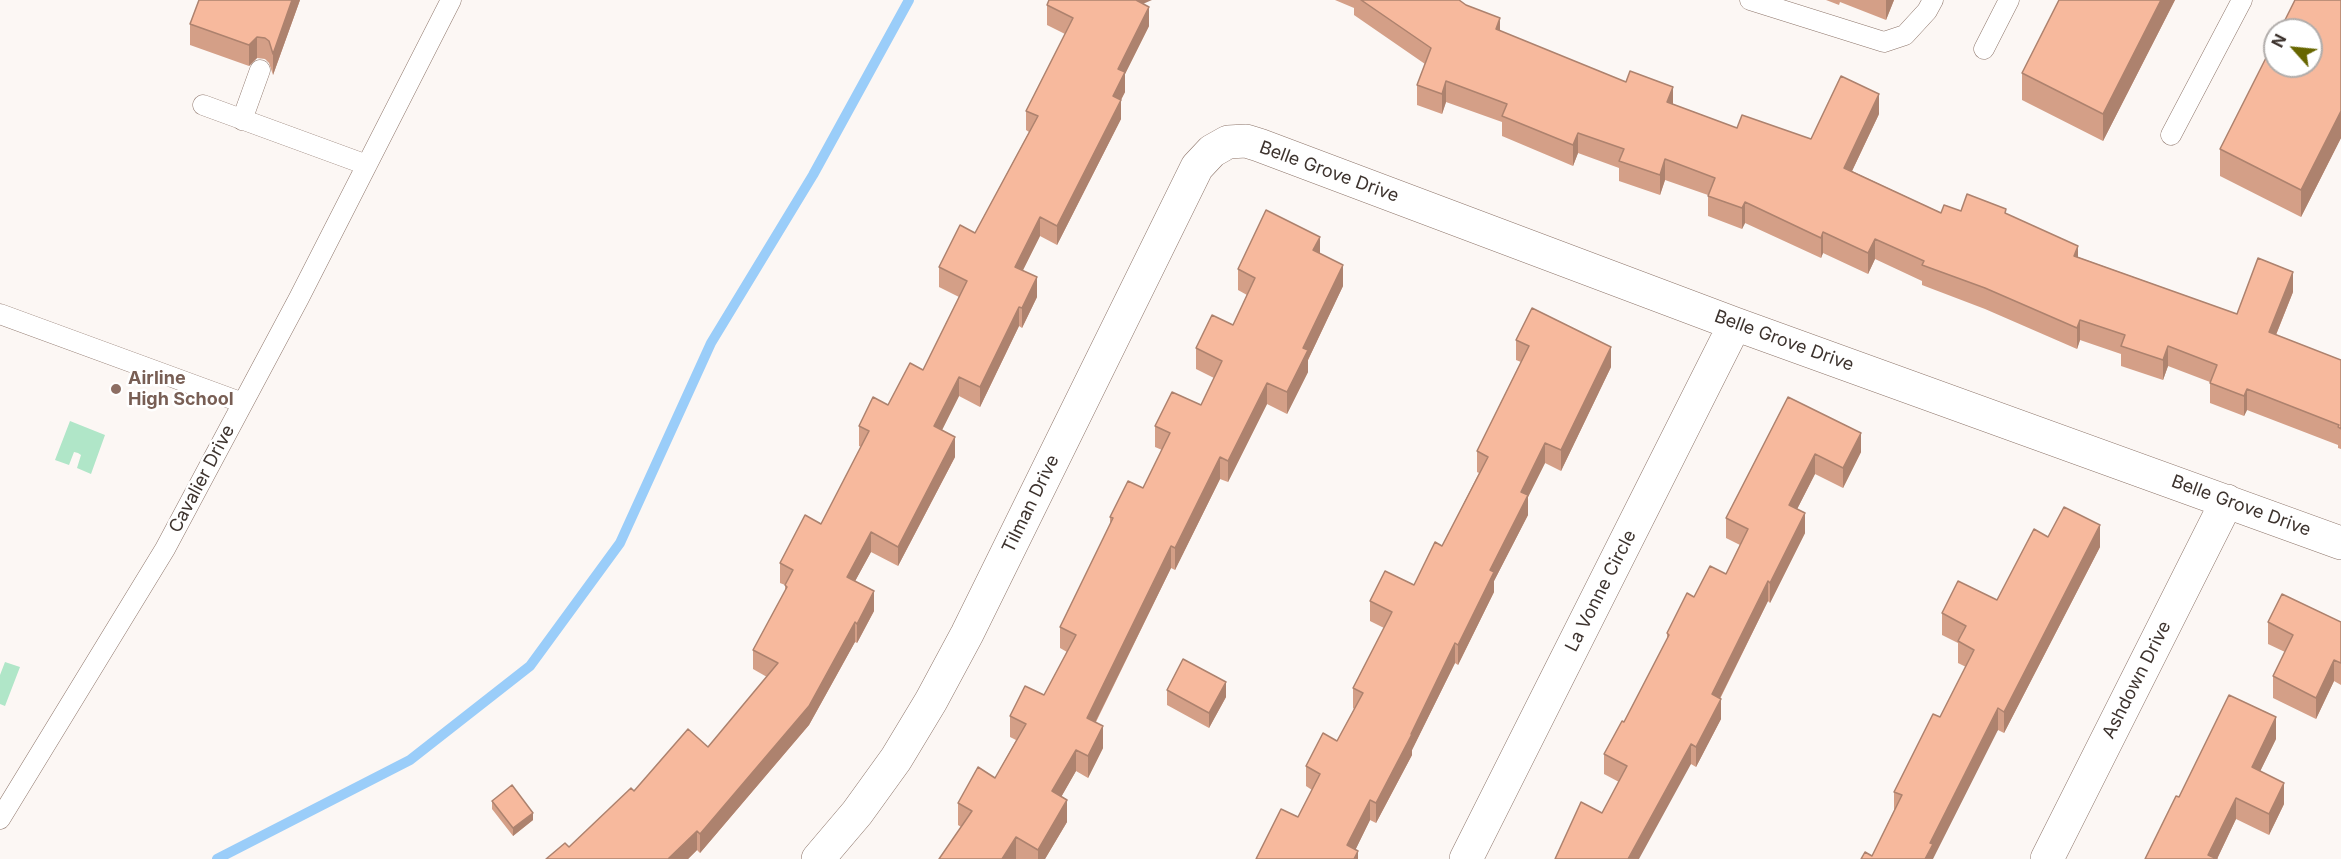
<!DOCTYPE html>
<style>
body{margin:0}
#map{position:relative;width:2341px;height:859px;overflow:hidden;background:#fcf7f4;font-family:Inter,sans-serif}
canvas{display:block}
.north{position:absolute;left:2263px;top:18px;width:60px;height:60px;box-sizing:border-box;background:#fff;border:2px solid #b1adab;border-radius:50%;rotate:297deg;font-size:16px;font-weight:700;line-height:24px;text-align:center;color:#3d332e}
.north::after{content:'';display:block;margin:auto;width:21px;height:27px;background:#676600;clip-path:polygon(50% 0,100% 100%,50% 72%,0 100%)}
</style>
<div id="map">
<canvas width="2341" height="859"></canvas>
<div class="north">N</div>
</div>
<script>
const context = document.querySelector('canvas').getContext('2d');
context.lineJoin = 'round';
function fillPath(path, color) { context.fillStyle = color; context.fill(path, 'evenodd'); }
const toPath = rows => new Path2D(rows.map(r => 'M' + r).join(''));
function stroke(path, color, width, dash) { context.strokeStyle = color; context.lineWidth = width; context.lineCap = dash ? 'butt' : 'round'; context.setLineDash(dash || []); context.stroke(path); }
function drawText(font, color, halo, rows, align = 'center') {
  context.font = font + ' Inter,sans-serif'; context.lineWidth = 5; context.setLineDash([]); context.textBaseline = 'middle'; context.strokeStyle = halo; context.fillStyle = color; for (const [text, x, y, turn = 0] of rows) {
    context.save(); context.translate(x, y); context.rotate((+turn || 0) * Math.PI / 180); context.textAlign = isNaN(turn) ? turn : align; if (halo) context.strokeText(text, 0, 0); context.fillText(text, 0, 0); context.restore();
  }
}
const green = toPath([
 [70,421,105,435,91,474,77,468,81,455,78,453,74,452,69,465,55,460],
 [5,662,20,667,5,706,0,704,0,675]
]);
const stream = toPath([
 [217,859,410,760,530,666,620,543,711,343,813,175,909,0]
]);
const lane = toPath([
 [1750,0,1884,42,1905,35,1927,11,1933,0],
 [1984,49,2009,0],
 [203,105,367,165],
 [242,120,260,70],
 [2171,135,2242,0],
 [0,314,243,403],
 [0,819,165,549,299,298,451,0]
]);
const street = toPath([
 [818,859,857,813,896,759,931,701,967,634,1197,167,1212,151,1228,142,1246,141,1259,145,1735,324,2341,543],
 [1466,859,1735,324],
 [2047,859,2227,501]
]);
const wall = toPath([
 [300,0,273,75,269,63,265,59,257,58,249,66,190,45,190,24],
 [1335,0,1459,0,1500,31,1673,105,1737,128,1811,139,1879,114,1852,171,1941,213,1961,211,2006,214,2078,257,2237,314,2293,292,2276,335,2341,360,2341,449,2338,448,2338,445,2247,410,2244,416,2210,403,2210,382,2168,366,2163,380,2121,366,2121,354,2080,340,2077,349,1985,309,1922,285,1922,281,1875,259,1868,274,1823,253,1821,258,1745,223,1742,229,1708,216,1708,195,1665,180,1660,195,1619,181,1619,168,1578,153,1573,166,1502,136,1502,122,1446,102,1442,114,1417,105,1417,85,1425,64,1354,15,1354,8],
 [1826,0,1894,0,1886,20,1840,2,1839,5],
 [2059,0,2175,0,2103,141,2022,100,2022,73],
 [2341,0,2341,138,2301,217,2220,176,2220,149],
 [1143,4,1149,26,1125,74,1125,92,1121,100,1121,119,1057,245,1040,236,1023,270,1037,297,1022,328,1019,326,980,407,959,396,942,430,955,457,898,566,871,552,855,581,874,611,857,643,855,642,809,725,700,853,697,850,688,859,546,859,569,847,634,791,708,747,767,677,753,669,753,650,785,591,785,585,780,583,780,563,821,524,861,447,859,446,859,426,888,405,923,370,959,297,939,287,939,267,975,233,1029,132,1026,130,1026,111,1065,34,1047,25,1047,5],
 [1320,254,1343,286,1308,360,1308,372,1287,414,1267,404,1228,482,1220,479,1175,570,1171,568,1096,722,1103,748,1088,778,1076,771,1061,797,1067,822,1045,859,939,859,961,827,958,825,958,803,995,778,1016,740,1010,737,1010,716,1044,695,1067,652,1060,648,1060,627,1110,525,1110,517,1143,488,1162,450,1155,447,1155,426,1201,405,1214,378,1196,369,1196,348,1233,325,1247,295,1238,290,1238,269],
 [1516,340,1611,367,1561,471,1545,463,1528,497,1528,515,1494,581,1494,592,1458,665,1455,663,1412,750,1412,755,1376,823,1370,820,1355,850,1358,859,1298,817,1312,790,1306,786,1306,766,1337,741,1354,709,1353,708,1353,688,1384,628,1370,621,1370,601,1414,585,1442,546,1479,473,1477,472,1477,451,1521,362,1516,360],
 [1788,397,1861,452,1843,488,1815,474,1797,509,1805,533,1770,603,1768,601,1720,699,1721,719,1696,767,1691,764,1602,813,1619,782,1604,774,1604,754,1624,722,1667,639,1667,633,1694,597,1726,574,1740,545,1726,538,1726,518],
 [2048,537,2100,547,2004,733,1998,730,1872,856,1894,811,1894,792,1940,717,1966,667,1958,663,1958,643,1942,635,1942,613,1997,600],
 [2268,622,2341,622,2341,685,2334,681,2316,719,2273,698,2273,676,2285,652,2268,644],
 [1167,690,1226,697,1209,728,1167,705],
 [2276,739,2260,771,2284,804,2269,835,2236,819,2217,859,2179,797],
 [492,801,533,820,513,836,492,809]
]);
const shadedWall = toPath([
 [292,0,300,0,273,75,273,54],
 [1122,0,1152,0,1122,13],
 [1886,0,1894,0,1886,20],
 [2161,0,2175,0,2103,141,2103,114],
 [1149,7,1149,26,1125,74,1125,92,1113,115,1113,96,1118,69],
 [1500,18,1500,38,1496,29],
 [257,37,257,58,249,66,249,45],
 [1446,81,1446,102,1442,114,1442,94],
 [1673,87,1673,107,1667,102],
 [1879,94,1879,114,1844,188,1844,168],
 [1121,100,1121,119,1057,245,1057,226],
 [2341,111,2341,138,2301,217,2301,190],
 [1578,133,1578,153,1573,166,1573,145],
 [1665,159,1665,180,1660,195,1660,175],
 [1745,202,1745,223,1742,229,1742,208],
 [1040,217,1040,236,1015,286,1015,267],
 [1823,232,1823,253,1821,258,1821,238],
 [1320,237,1320,259,1313,250],
 [1875,239,1875,259,1868,274,1868,253],
 [2078,246,2078,266,2074,256],
 [1343,265,1343,286,1308,360,1308,372,1287,414,1287,392,1303,348],
 [2293,272,2293,292,2269,352,2269,332],
 [1037,277,1037,297,1022,328,1022,308],
 [1019,307,1019,326,980,407,980,387],
 [2080,320,2080,340,2077,349,2077,328],
 [2168,346,2168,366,2163,380,2163,360],
 [1611,347,1611,367,1561,471,1561,450],
 [959,377,959,396,934,446,934,426],
 [1267,383,1267,404,1228,482,1228,461],
 [2247,389,2247,410,2244,416,2244,396],
 [1861,433,1861,452,1843,488,1843,468],
 [955,437,955,457,898,566,898,547],
 [1545,443,1545,463,1528,497,1528,515,1494,581,1494,592,1458,665,1458,645,1521,492],
 [1815,454,1815,474,1789,525,1789,505],
 [1220,457,1220,479,1175,570,1175,548],
 [1805,513,1805,533,1770,603,1770,583],
 [2100,525,2100,547,2004,733,2004,712],
 [871,532,871,552,847,596,847,577],
 [1171,546,1171,568,1087,739,1087,718],
 [1768,581,1768,601,1712,714,1712,694],
 [874,591,874,611,857,643,857,624],
 [855,622,855,642,809,725,700,853,700,834],
 [1455,643,1455,663,1412,750,1412,755,1376,823,1376,803],
 [2334,660,2334,681,2316,719,2316,698],
 [1226,682,1226,697,1209,728,1209,713],
 [1721,699,1721,719,1696,767,1696,747],
 [1998,708,1998,730,1933,859,1925,859,1930,843],
 [2276,717,2276,739,2252,788,2252,767],
 [1103,726,1103,748,1088,778,1088,756],
 [1691,744,1691,764,1639,859,1628,859],
 [1076,750,1076,771,1052,813,1052,791],
 [2284,783,2284,804,2269,835,2269,814],
 [2236,798,2236,819,2217,859,2208,855],
 [1067,800,1067,822,1045,859,1038,859,1038,850],
 [1370,800,1370,820,1351,859,1347,845],
 [533,813,533,820,513,836,513,828],
 [697,831,697,850,688,859,668,859],
 [1016,837,1016,859,1002,859],
 [1358,851,1358,859,1354,859]
]);
const building = toPath([
 [199,0,292,0,273,54,269,41,265,38,257,37,249,45,190,24,199,0],
 [1049,0,1136,0,1149,7,1118,69,1125,72,1113,96,1121,100,1057,226,1040,217,1015,267,1037,277,1022,308,1019,307,980,387,959,377,934,426,955,437,898,547,871,532,847,577,874,591,857,624,855,622,809,706,700,834,697,831,668,859,546,859,565,843,569,847,631,788,634,791,688,729,708,747,778,663,753,650,787,587,785,585,793,570,780,563,805,515,821,524,869,431,859,426,873,397,888,405,910,363,923,370,967,281,939,267,960,225,975,233,1038,116,1026,111,1073,18,1047,5,1049,0],
 [1361,0,1459,0,1466,5,1500,18,1496,29,1626,82,1630,71,1673,87,1667,102,1737,128,1742,115,1811,139,1841,76,1879,94,1844,168,1941,213,1944,205,1961,211,1967,194,2006,209,2005,213,2078,246,2074,256,2237,314,2258,258,2293,272,2269,332,2341,360,2341,429,2338,427,2339,425,2247,389,2244,396,2210,383,2217,365,2168,346,2163,360,2121,346,2125,335,2080,320,2077,328,1985,288,1922,265,1924,261,1875,239,1868,253,1823,232,1821,238,1745,202,1742,208,1708,196,1715,178,1665,159,1660,175,1619,161,1624,149,1578,133,1573,145,1502,116,1507,104,1446,81,1442,94,1417,85,1431,48,1361,0],
 [2059,0,2161,0,2103,114,2022,73,2059,0],
 [2295,0,2341,0,2341,111,2301,190,2220,149,2275,40,2275,66,2311,66,2311,30,2280,30,2295,0],
 [1266,210,1320,237,1313,250,1343,265,1303,348,1308,350,1287,392,1267,383,1228,461,1220,457,1175,548,1171,546,1087,718,1103,726,1088,756,1076,750,1052,791,1067,800,1038,850,1016,837,1002,859,939,859,972,811,958,803,978,767,995,778,1026,724,1010,716,1025,686,1044,695,1076,635,1060,627,1113,518,1110,517,1128,481,1143,488,1170,433,1155,426,1172,392,1201,405,1222,361,1196,348,1212,315,1233,325,1255,278,1238,269,1266,210],
 [1532,308,1611,347,1561,450,1545,443,1521,492,1528,495,1490,570,1494,572,1458,645,1455,643,1411,734,1412,734,1376,803,1370,800,1347,845,1358,851,1354,859,1256,859,1281,809,1298,817,1320,774,1306,766,1323,733,1337,741,1363,693,1353,688,1392,612,1370,601,1385,571,1414,585,1435,542,1442,546,1488,457,1477,451,1529,346,1516,340,1532,308],
 [1788,397,1861,433,1843,468,1815,454,1789,505,1805,513,1770,583,1768,581,1712,694,1721,699,1696,747,1691,744,1628,859,1555,859,1581,802,1602,813,1627,766,1604,754,1622,721,1624,722,1669,635,1667,633,1687,593,1694,597,1710,566,1726,574,1748,529,1726,518,1788,397],
 [2064,507,2100,525,2004,712,1998,708,1930,843,1933,844,1925,859,1861,859,1865,852,1872,856,1902,795,1894,792,1933,714,1940,717,1974,650,1958,641,1966,626,1942,613,1958,581,1997,600,2034,529,2048,537,2064,507],
 [2282,594,2341,622,2341,663,2334,660,2316,698,2273,676,2293,635,2268,622,2282,594],
 [1183,659,1226,682,1209,713,1167,690,1183,659],
 [2229,695,2276,717,2252,767,2284,783,2269,814,2236,798,2208,855,2217,859,2145,859,2176,796,2179,797,2229,695],
 [512,785,533,813,513,828,492,801,512,785]
]);
const markers = [
 [116,389,6,"#8d6e63"]
];
const streetNames = [
 ["Belle Grove Drive",1329,172,20],
 ["Belle Grove Drive",1784,341,20],
 ["Cavalier Drive",202,479,-62],
 ["Tilman Drive",1031,504,-64],
 ["Belle Grove Drive",2241,506,20],
 ["La Vonne Circle",1601,591,-63],
 ["Ashdown Drive",2137,680,-63]
];
const educationNames = [
 ["Airline",128,379],
 ["High School",128,400]
];
fillPath(green, '#b0e6c8');
stroke(stream, '#9acdf9', 10);
stroke(lane, '#8d756a', 21);
stroke(street, '#8d756a', 34);
stroke(lane, '#fff', 20);
stroke(street, '#fff', 33);
fillPath(wall, '#d49f87');
fillPath(shadedWall, '#ad826e');
fillPath(building, '#f7b99d');
stroke(building, '#ad826e', 1.5);
for (const [x, y, r, color] of markers) { const dot = new Path2D(); dot.arc(x, y, r, 0, 2 * Math.PI); context.fillStyle = color; context.fill(dot); stroke(dot, '#fff', 2); }
drawText('18px', '#3d332e', '#fff', streetNames);
drawText('bold 18px', '#785e54', '#fff', educationNames, 'left');
</script>
